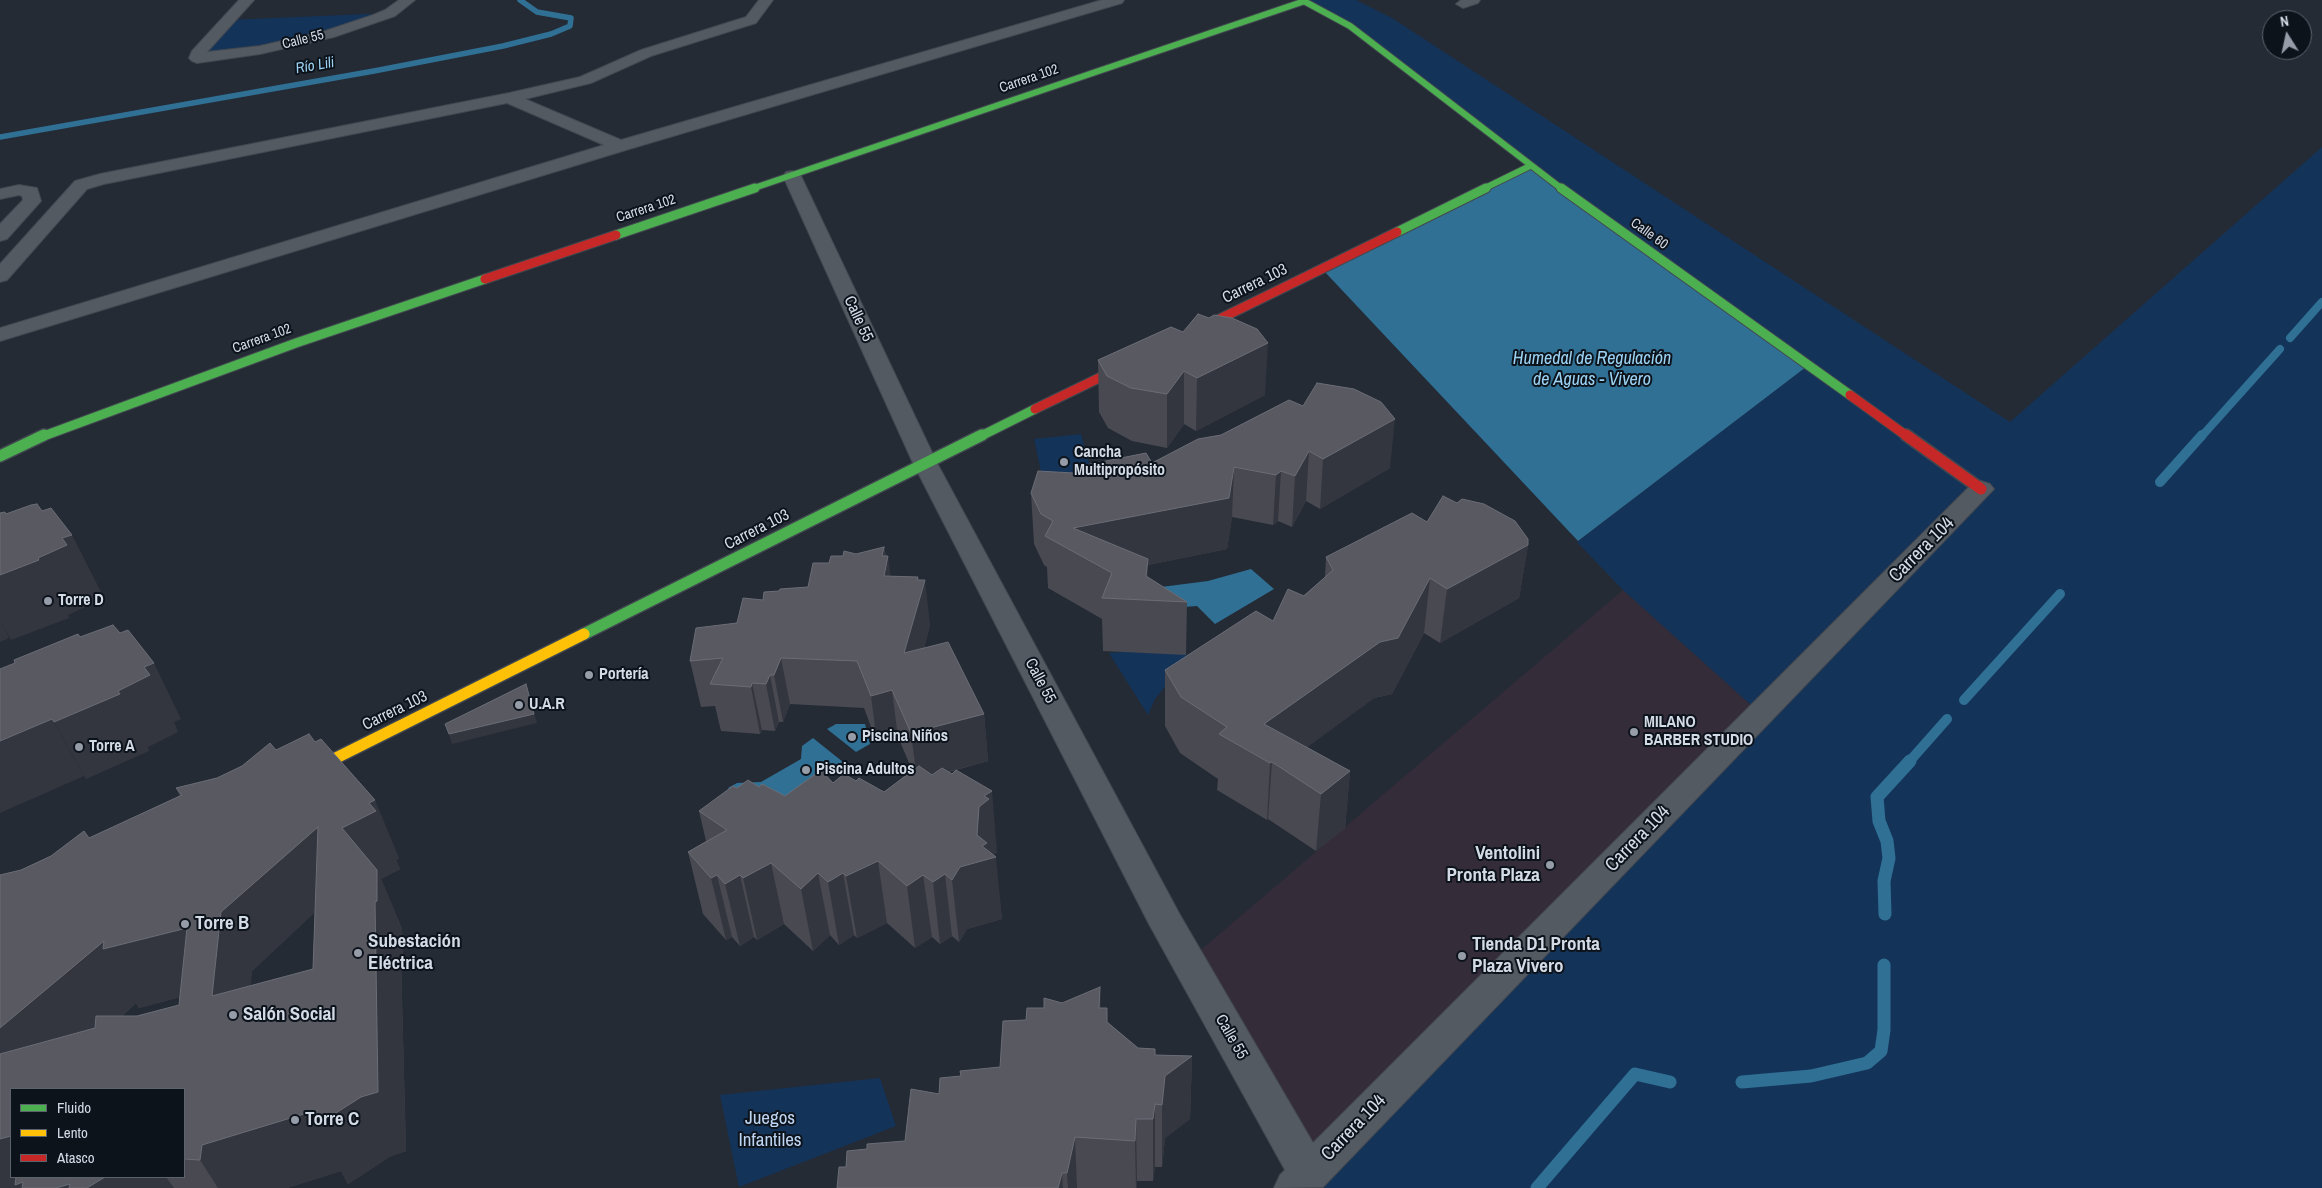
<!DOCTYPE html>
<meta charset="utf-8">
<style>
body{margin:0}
#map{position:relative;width:2322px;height:1188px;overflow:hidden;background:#242b35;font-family:"Archivo Narrow",sans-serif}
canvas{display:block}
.legend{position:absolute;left:10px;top:1088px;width:175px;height:90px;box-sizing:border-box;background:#0d131b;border:1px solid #5c636d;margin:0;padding:6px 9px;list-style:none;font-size:15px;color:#d3dbe7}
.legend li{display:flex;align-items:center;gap:10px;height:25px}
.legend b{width:25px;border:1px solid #5c636d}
.north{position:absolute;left:2262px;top:10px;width:50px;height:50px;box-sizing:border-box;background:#0d131b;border:1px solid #5c636d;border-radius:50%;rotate:350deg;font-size:14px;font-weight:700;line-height:20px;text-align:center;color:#d3dbe7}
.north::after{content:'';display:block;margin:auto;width:18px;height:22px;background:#969da9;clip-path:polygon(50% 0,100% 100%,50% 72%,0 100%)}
</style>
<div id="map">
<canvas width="2322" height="1188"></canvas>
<ul class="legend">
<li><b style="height:6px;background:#4caf50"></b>Fluido</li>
<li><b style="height:6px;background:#ffc107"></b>Lento</li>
<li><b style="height:6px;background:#c62828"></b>Atasco</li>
</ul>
<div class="north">N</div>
</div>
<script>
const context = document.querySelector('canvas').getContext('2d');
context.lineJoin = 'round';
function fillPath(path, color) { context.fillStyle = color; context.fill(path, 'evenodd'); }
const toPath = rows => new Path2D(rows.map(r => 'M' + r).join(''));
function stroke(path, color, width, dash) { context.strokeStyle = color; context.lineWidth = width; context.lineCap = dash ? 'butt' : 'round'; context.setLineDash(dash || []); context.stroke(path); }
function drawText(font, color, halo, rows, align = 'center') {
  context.font = font + ' "Archivo Narrow",sans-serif'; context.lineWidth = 4; context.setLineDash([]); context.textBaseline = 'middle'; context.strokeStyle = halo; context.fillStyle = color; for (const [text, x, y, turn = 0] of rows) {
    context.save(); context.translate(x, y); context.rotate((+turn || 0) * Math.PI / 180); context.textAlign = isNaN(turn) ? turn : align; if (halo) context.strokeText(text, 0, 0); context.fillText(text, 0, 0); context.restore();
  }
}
const commercial = toPath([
 [1623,590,1761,714,1309,1174,1188,961]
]);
const green = toPath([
 [1308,0,1356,0,1392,18,2010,422,2322,147,2322,1188,1295,1188,1761,714,1623,590,1577,542,1807,366],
 [390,13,295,43,197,54,228,20],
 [1081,434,1095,484,1045,490,1034,439],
 [1185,648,1188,664,1167,684,1155,699,1148,715,1109,653],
 [880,1078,896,1126,739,1187,720,1095]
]);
const water = toPath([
 [1530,166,1806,367,1578,541,1324,271],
 [1251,569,1274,589,1215,624,1197,606,1170,608,1161,587,1208,581],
 [836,724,865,724,870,744,856,752,827,729],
 [813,738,843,762,816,778,805,812,753,811,728,788,737,783,761,782,801,759,802,746]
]);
const streamFar3 = toPath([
 [0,137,374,71,503,46,551,34,570,26,571,18,537,12,520,0]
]);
const streamFar2 = toPath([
 [2290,338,2322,302],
 [2201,437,2280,349]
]);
const streamFar1 = toPath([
 [2160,482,2202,435],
 [1964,700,2060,594],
 [1909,762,1947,719]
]);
const stream = toPath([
 [1885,914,1884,881,1889,858,1887,841,1879,821,1877,797,1910,761],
 [1742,1082,1811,1076,1867,1063,1881,1051,1884,1030,1884,965],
 [1537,1188,1635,1074,1670,1082]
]);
const street = toPath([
 [239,0,254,0,207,52,260,46,325,31,373,15,385,10,399,0,415,0,395,16,334,37,260,54,197,63,192,61,189,58,192,51,239,0],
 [759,0,773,0,756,23,651,56,591,83,525,99,621,140,1102,0,1124,0,1122,3,626,150,0,341,0,328,604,145,507,103,104,184,87,189,7,280,0,282,0,264,75,181,100,174,509,93,580,77,641,50,746,17,759,0],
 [1461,0,1480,0,1478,3,1463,8,1456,4,1461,0],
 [792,171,798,172,801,176,937,463,1180,915,1313,1143,1972,484,1981,481,1990,484,1994,489,1323,1187,1274,1188,1280,1175,1285,1170,1149,924,913,463,783,176,786,172,792,171],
 [19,185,37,188,41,201,7,239,0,241,0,224,23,200,22,196,19,195,0,199,0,189,19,185]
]);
const fastFar2 = toPath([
 [1302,0,1350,26,1562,189],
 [751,189,1305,1],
 [1483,189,1530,166]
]);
const fastFar1 = toPath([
 [1561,188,1850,395],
 [1397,232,1486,188],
 [616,235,755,188],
 [41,437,296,343,485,279],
 [979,437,1035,409]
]);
const fast = toPath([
 [0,456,44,435],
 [584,634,982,435]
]);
const slowFar1 = toPath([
 [328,762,584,634]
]);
const slow = toPath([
 [304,774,331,761]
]);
const jamFar1 = toPath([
 [485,279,616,235],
 [1193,332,1397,232],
 [1850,395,1908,437],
 [1035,409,1132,362]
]);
const jam = toPath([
 [1906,435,1981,489]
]);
const wall = toPath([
 [1171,327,1265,395,1196,431,1184,424,1167,448,1132,441,1108,428,1099,412,1098,360],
 [1289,400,1390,468,1320,509,1306,501,1292,527,1278,521,1273,525,1232,517,1227,549,1148,565,1148,577,1187,602,1186,655,1103,651,1102,619,1048,588,1047,567,1044,565,1034,544,1031,493,1086,474,1086,465,1152,463,1221,435],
 [1427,522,1528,545,1519,598,1440,643,1424,633,1392,694,1374,698,1307,747,1350,771,1345,828,1316,851,1268,819,1267,820,1217,790,1218,779,1180,753,1165,726,1165,670,1273,621,1325,577,1326,557],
 [884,547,886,556,890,576,918,577,930,625,924,648,984,714,988,761,949,772,997,852,994,854,1002,919,967,929,959,942,952,936,940,944,932,937,915,948,887,923,857,938,854,935,839,945,830,935,813,951,784,924,757,940,754,937,740,946,732,937,726,940,703,914,688,852,706,841,699,811,737,788,759,787,785,796,833,783,856,781,884,792,912,770,898,737,877,743,864,708,790,704,783,722,779,722,775,731,762,730,760,734,721,731,715,706,701,707,690,661,763,600,779,591,808,587,829,563,843,556,856,554],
 [276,750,399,858,396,860,400,869,381,879,402,929,403,960,401,960,406,1151,391,1156,348,1184,341,1171,287,1188,0,1188,21,870,180,796,176,788,217,778],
 [315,912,313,969,250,986,252,971],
 [180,997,179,1005,137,1016,122,1016,136,1003,139,1008],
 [184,1089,184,1177,11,1177],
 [1062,1003,1101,1008,1107,1008,1107,1022,1138,1048,1155,1049,1155,1055,1192,1056,1190,1119,1165,1138,1162,1167,1155,1167,1153,1181,1137,1181,1137,1188,837,1188,846,1167,867,1149,905,1141,939,1094,961,1076,1000,1067,1026,1020,1044,1008]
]);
const shadedWall = toPath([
 [1268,343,1265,395,1196,431,1197,378],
 [1184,371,1184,424,1167,448,1167,394],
 [1395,419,1390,468,1320,509,1323,459],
 [1309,451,1306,501,1292,527,1295,476],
 [1234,467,1232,517,1227,549,1148,565,1148,600,1146,576,1073,528],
 [1281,471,1278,521,1273,525,1276,475],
 [72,535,101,592,93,595,96,602,68,615,69,618,11,640,0,621,0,575,38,558,62,538],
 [1528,545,1519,598,1440,643,1447,589],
 [884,547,886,563,888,556,894,601,884,576,882,556],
 [918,577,920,596,925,580,930,625,910,700,904,653],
 [1430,578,1424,633,1392,694,1374,698,1280,767,1272,762,1268,819,1267,820,1270,763,1264,724],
 [0,621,9,638,0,642],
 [781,658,790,704,783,722,774,675],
 [154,663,181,719,174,722,178,732,148,747,149,751,86,779,54,722,118,691,144,667],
 [770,675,779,722,775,731,766,684],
 [752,683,762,730,760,734,751,687],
 [526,684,537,723,452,744,449,734],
 [892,690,898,737,877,743,871,696],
 [984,714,988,761,917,780,911,733],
 [52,719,84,776,0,813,0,741],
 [1350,771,1345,828,1316,851,1321,794],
 [992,791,997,852,994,854,994,857,996,857,1002,919,967,929,959,942,952,880,979,807,984,796],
 [375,800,399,858,396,860,400,869,381,879,402,929,403,960,401,960,406,1151,391,1156,348,1184,341,1171,287,1188,218,1188,200,1160,202,1145,317,1110,342,828,369,803],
 [318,827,344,885,252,971,245,1055,212,996,213,988,139,1008,136,1003,39,1089,0,1107,0,1028,104,941,221,912],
 [878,861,887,923,857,938,846,876],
 [771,863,784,924,757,940,743,878],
 [818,873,830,935,813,951,801,889],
 [843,873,854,935,839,945,828,882],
 [945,874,952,936,940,944,933,882],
 [717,875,732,937,726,940,711,878],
 [740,875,754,937,740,946,725,884],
 [923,875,932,937,915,948,907,886],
 [1100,987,1103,1050,1099,1008],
 [1192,1056,1190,1119,1165,1138,1162,1167,1162,1105,1165,1076],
 [1155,1104,1155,1167,1153,1181,1153,1119],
 [1136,1119,1137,1181,1137,1188,1136,1188,1135,1141],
 [11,1136,11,1177,56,1177,70,1184,73,1188,0,1188,0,1139],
 [1075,1137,1077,1188,1068,1188,1067,1173],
 [1062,1173,1063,1188,1058,1188],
 [105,1177,166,1177,174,1188,87,1188]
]);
const building = toPath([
 [1198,314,1209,318,1214,315,1232,318,1257,329,1268,343,1197,378,1184,371,1167,394,1131,388,1107,376,1098,360,1171,327,1183,332,1198,314],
 [1317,383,1354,389,1381,402,1395,419,1323,459,1309,451,1295,476,1281,471,1276,475,1234,467,1229,498,1073,528,1148,559,1146,576,1187,602,1102,598,1112,573,1045,536,1053,521,1041,514,1031,493,1038,471,1091,474,1086,465,1146,453,1152,463,1198,439,1221,435,1289,400,1303,406,1317,383],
 [1443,496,1457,503,1462,499,1484,504,1515,521,1528,539,1528,545,1447,589,1430,578,1398,638,1380,642,1264,724,1350,771,1321,794,1272,762,1270,763,1219,734,1227,727,1181,697,1165,670,1256,611,1273,621,1288,589,1304,596,1333,570,1326,557,1412,513,1427,522,1443,496],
 [37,504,42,511,51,508,72,535,62,538,67,545,38,558,39,560,0,575,0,513,5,512,6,514,31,505,37,504],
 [884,547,882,556,888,556,884,576,918,577,917,580,925,580,904,653,948,642,984,714,911,733,892,690,871,696,857,661,781,658,774,675,770,675,766,684,752,683,751,687,710,684,723,658,690,661,696,628,737,623,743,598,763,600,764,592,779,591,780,589,808,587,813,563,829,563,831,556,843,556,844,551,856,554,884,547],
 [113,625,120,633,128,630,154,663,144,667,150,675,118,691,120,694,54,722,52,719,0,741,0,669,15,663,14,660,78,634,80,637,113,625],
 [526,684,534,714,449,734,445,724,526,684],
 [309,734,315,742,321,739,375,800,369,803,376,811,342,828,377,870,377,901,375,902,378,1092,361,1097,317,1125,317,1110,202,1145,200,1160,184,1159,184,1089,11,1089,11,1136,0,1139,0,1054,95,1028,96,1016,137,1016,179,1005,187,928,103,949,104,941,0,1028,0,875,21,870,51,856,84,831,89,838,182,795,176,788,217,778,242,766,270,743,276,750,309,734],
 [318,827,313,969,212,996,221,912,318,827],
 [919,766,932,775,942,768,952,774,956,770,992,791,984,796,989,799,979,807,977,835,987,843,982,846,996,857,960,867,952,880,945,874,933,882,923,875,907,886,878,861,846,876,843,873,828,882,818,873,801,889,771,863,743,878,740,875,725,884,717,875,711,878,688,852,727,830,699,811,733,786,737,788,748,780,759,787,762,784,785,796,821,770,833,783,844,774,856,781,859,778,884,792,919,766],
 [1100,987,1099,1008,1107,1008,1107,1022,1138,1048,1155,1049,1155,1055,1192,1056,1165,1076,1162,1105,1155,1104,1153,1119,1136,1119,1135,1141,1075,1137,1067,1173,1062,1173,1058,1188,837,1188,839,1167,846,1167,847,1151,867,1149,867,1144,905,1141,911,1089,939,1094,940,1078,961,1076,960,1071,1000,1067,1003,1021,1026,1020,1027,1008,1044,1008,1044,998,1062,1003,1100,987],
 [16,1177,105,1177,87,1188,69,1188,70,1184,56,1188,22,1188,23,1182,15,1185,16,1177]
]);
const markers = [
 [1064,462,5,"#969da9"],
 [48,601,5,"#969da9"],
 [589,675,5,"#969da9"],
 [519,705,5,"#969da9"],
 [1634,732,5,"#969da9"],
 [852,737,5,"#969da9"],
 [79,747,5,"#969da9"],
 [806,770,5,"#969da9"],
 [1550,865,5,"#969da9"],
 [185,924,5,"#969da9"],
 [358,953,5,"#969da9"],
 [1462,956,5,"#969da9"],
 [233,1015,5,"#969da9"],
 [295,1120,5,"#969da9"]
];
const farStreetnames = [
 ["Calle 55",303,40,-14],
 ["Carrera 102",1029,79,-19],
 ["Carrera 102",646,209,-18],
 ["Calle 60",1649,234,36],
 ["Carrera 102",262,339,-20]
];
const farWaternames = [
 ["Río Lili",315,66,-10]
];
const streetNames = [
 ["Carrera 103",1255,284,-26],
 ["Calle 55",858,319,65],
 ["Carrera 103",757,530,-27],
 ["Calle 55",1040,681,62],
 ["Carrera 103",395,711,-26],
 ["Calle 55",1231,1037,60]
];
const poiNames = [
 ["Cancha",1074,453],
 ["Multipropósito",1074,471],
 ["Torre D",58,601],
 ["Portería",599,675],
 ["U.A.R",529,705],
 ["MILANO",1644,723],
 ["BARBER STUDIO",1644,741],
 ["Piscina Niños",862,737],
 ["Torre A",89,747],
 ["Piscina Adultos",816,770]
];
const waterNames = [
 ["Humedal de Regulación",1592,359],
 ["de Aguas - Vivero",1592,380]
];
const nearStreetnames = [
 ["Carrera 104",1922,550,-45],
 ["Carrera 104",1638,839,-46],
 ["Carrera 104",1354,1128,-46]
];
const nearPoinames = [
 ["Ventolini",1540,854,"right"],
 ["Pronta Plaza",1540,876,"right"],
 ["Torre B",195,924],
 ["Subestación",368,942],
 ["Eléctrica",368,964],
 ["Tienda D1 Pronta",1472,945],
 ["Plaza Vivero",1472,967],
 ["Salón Social",243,1015],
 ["Torre C",305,1120]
];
const nearParknames = [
 ["Juegos",770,1119],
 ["Infantiles",770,1141]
];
fillPath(commercial, '#352c3a');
fillPath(green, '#143359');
fillPath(water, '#307095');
stroke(streamFar3, '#307095', 5.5);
stroke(streamFar2, '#307095', 8);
stroke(streamFar1, '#307095', 10);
stroke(stream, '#307095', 13);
stroke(street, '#424850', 2);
stroke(fastFar2, '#424850', 8);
stroke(fastFar1, '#424850', 11);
stroke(fast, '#424850', 14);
stroke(slowFar1, '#424850', 14);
stroke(slow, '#424850', 18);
stroke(jamFar1, '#424850', 11);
stroke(jam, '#424850', 14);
fillPath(street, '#545a61');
stroke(fastFar2, '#4caf50', 6);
stroke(fastFar1, '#4caf50', 9);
stroke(fast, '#4caf50', 11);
stroke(slowFar1, '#ffc107', 11);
stroke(slow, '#ffc107', 15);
stroke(jamFar1, '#c62828', 9);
stroke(jam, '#c62828', 11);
fillPath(wall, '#494951');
fillPath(shadedWall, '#34363f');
fillPath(building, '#585961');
stroke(building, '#6b6d76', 1);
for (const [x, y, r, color] of markers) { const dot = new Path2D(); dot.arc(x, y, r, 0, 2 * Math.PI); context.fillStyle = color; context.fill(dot); stroke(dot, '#0d131b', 2); }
drawText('14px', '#d3dbe7', '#0d131b', farStreetnames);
drawText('italic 15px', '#9cd3f4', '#0d131b', farWaternames);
drawText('16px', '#d3dbe7', '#0d131b', streetNames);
drawText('bold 16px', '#d3dbe7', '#0d131b', poiNames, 'left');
drawText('italic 18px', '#9cd3f4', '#0d131b', waterNames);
drawText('19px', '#d3dbe7', '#0d131b', nearStreetnames);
drawText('bold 19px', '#d3dbe7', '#0d131b', nearPoinames, 'left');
drawText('19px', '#bdd4f2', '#0d131b', nearParknames);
</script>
